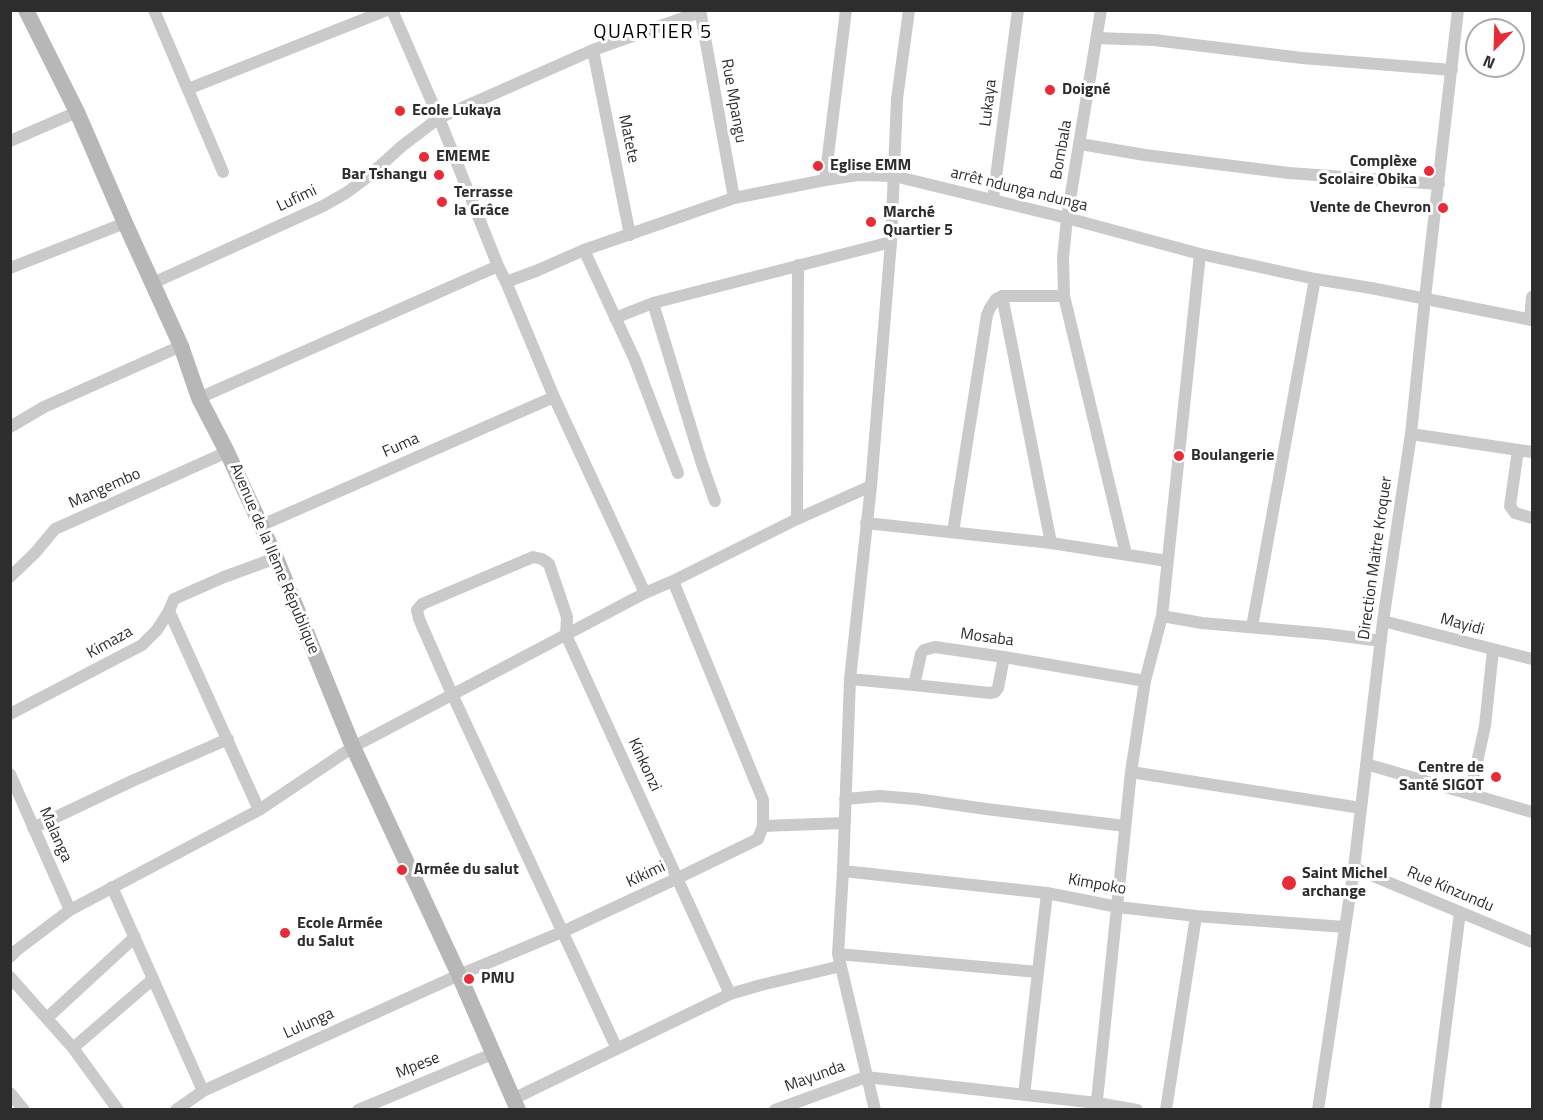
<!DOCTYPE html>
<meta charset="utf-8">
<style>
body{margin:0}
#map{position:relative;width:1543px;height:1120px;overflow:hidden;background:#fff;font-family:"Titillium Web",sans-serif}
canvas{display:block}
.frame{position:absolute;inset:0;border:12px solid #2d2d2d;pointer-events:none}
.north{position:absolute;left:1465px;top:18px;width:60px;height:60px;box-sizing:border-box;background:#fff;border:2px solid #ababab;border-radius:50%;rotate:203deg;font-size:16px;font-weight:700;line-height:24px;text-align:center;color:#2d2d2d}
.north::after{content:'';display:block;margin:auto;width:21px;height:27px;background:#e72c37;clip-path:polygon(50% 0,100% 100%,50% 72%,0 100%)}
</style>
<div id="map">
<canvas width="1543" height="1120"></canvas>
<div class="frame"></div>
<div class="north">N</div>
</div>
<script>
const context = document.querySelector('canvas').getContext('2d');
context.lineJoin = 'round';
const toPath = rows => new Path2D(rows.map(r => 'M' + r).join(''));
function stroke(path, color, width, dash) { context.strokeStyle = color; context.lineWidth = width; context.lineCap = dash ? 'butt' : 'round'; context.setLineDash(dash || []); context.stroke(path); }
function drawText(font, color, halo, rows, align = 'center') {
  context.font = font + ' "Titillium Web",sans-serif'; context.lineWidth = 6; context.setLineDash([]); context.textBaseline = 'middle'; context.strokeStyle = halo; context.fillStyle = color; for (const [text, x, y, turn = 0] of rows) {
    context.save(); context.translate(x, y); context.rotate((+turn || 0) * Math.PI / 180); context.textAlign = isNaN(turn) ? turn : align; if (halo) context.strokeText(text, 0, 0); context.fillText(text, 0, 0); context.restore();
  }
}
const street = toPath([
 [154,10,223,172],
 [392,10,439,118,498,266,506,282,554,397,645,593],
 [700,10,734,198],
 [1101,10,1067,218,1063,258,1064,296,1126,554],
 [1097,38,1154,40,1302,58,1452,70],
 [593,50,630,235],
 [188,89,387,10],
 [10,141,77,112],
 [1080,144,1145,155,1289,173,1439,184],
 [825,180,846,10],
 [993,200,1018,10],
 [584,250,635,360,678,473],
 [10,268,125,223],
 [506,282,536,271,584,250,734,198,825,180,858,175,894,176,1067,218,1200,254,1315,279,1371,288,1532,320],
 [153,283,323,206,346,193,369,176,402,146,439,118,593,50,700,12],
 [1002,296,1051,543],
 [653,303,701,461,715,501],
 [615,318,653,303,891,242],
 [1530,320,1532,297],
 [199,398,498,266],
 [10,427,44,407,181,346],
 [1411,434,1532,452],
 [1518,450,1510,506,1515,513,1532,518],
 [797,519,798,265],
 [866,523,1051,543,1167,561],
 [262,525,554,397],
 [953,532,987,315,990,308,996,299,1002,296,1064,296],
 [10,577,35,553,55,529,227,452],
 [673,581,763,800,763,826],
 [169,611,259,810],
 [1162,616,1202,623,1327,634,1381,641],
 [1383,621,1532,659],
 [1252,627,1315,279],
 [850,679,914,685,921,654,924,650,935,647,1004,657,1145,681],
 [914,685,990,693,995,692,998,688,1004,657],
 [10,714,142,645,157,630,169,611,174,599,224,577,276,558],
 [1366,764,1532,812],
 [1131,772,1361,808],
 [10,774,70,910],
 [1470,794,1485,726,1493,650],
 [845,799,880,796,916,799,986,809,1125,826],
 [33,828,132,781,228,739],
 [1354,868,1532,942],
 [843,871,1047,893,1118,907,1196,916,1345,927],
 [112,887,203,1091],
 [838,954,1038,972],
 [10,957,17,950,70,910,259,810,353,747,645,593,673,581,797,519,871,486],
 [10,977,73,1048,118,1110],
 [47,1018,135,937],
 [73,1048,153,979],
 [617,1049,452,694,419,619,417,610,422,604,533,557,542,559,549,564,567,617,566,635,730,994],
 [10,1093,24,1110],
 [1024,1095,1047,893],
 [513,1099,730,994,761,985,841,966],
 [176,1110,203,1091,459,975,562,932,678,878,758,839,763,826,844,823],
 [358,1110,492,1054],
 [775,1110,866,1077,1097,1103,1137,1110],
 [875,1110,838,954,843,871,850,679,871,486,891,242,897,99,909,10],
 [1096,1110,1131,772,1145,681,1162,616,1200,254],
 [1166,1110,1196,916],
 [1318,1110,1354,868,1383,621,1411,434,1425,298,1458,10],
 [1435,1110,1460,912]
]);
const secondary = toPath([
 [26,10,77,112,125,223,181,346,199,398,227,452,276,558,353,747,459,975,518,1110]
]);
const markers = [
 [1050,90,6,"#e72c37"],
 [400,111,6,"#e72c37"],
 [424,157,6,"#e72c37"],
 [818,166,6,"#e72c37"],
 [1429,171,6,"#e72c37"],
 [439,175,6,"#e72c37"],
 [442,202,6,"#e72c37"],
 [1443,208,6,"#e72c37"],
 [871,222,6,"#e72c37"],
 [1179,456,6,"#e72c37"],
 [1496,777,6,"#e72c37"],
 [402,870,6,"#e72c37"],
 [1289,883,8,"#e72c37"],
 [285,933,6,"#e72c37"],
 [469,979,6,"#e72c37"]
];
const poiNames = [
 ["Doigné",1062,90],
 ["Ecole Lukaya",412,111],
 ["EMEME",436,157],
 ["Complèxe",1417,162,"right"],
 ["Scolaire Obika",1417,180,"right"],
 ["Eglise EMM",830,166],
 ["Bar Tshangu",427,175,"right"],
 ["Terrasse",454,193],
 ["la Grâce",454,211],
 ["Vente de Chevron",1431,208,"right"],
 ["Marché",883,213],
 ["Quartier 5",883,231],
 ["Boulangerie",1191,456],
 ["Centre de",1484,768,"right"],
 ["Santé SIGOT",1484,786,"right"],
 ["Armée du salut",414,870],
 ["Saint Michel",1302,874],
 ["archange",1302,892],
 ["Ecole Armée",297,924],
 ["du Salut",297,942],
 ["PMU",481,979]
];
const streetNames = [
 ["Rue Mpangu",733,101,80],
 ["Lukaya",989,103,-83],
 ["Matete",628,139,78],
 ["Bombala",1062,150,-80],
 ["arrêt ndunga ndunga",1019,190,14],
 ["Lufimi",297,199,-25],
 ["Fuma",401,446,-24],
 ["Mangembo",105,489,-24],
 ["Direction Maitre Kroquer",1376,558,-82],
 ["Avenue de la IIème République",274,559,67],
 ["Mayidi",1462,625,15],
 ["Mosaba",987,638,8],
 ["Kimaza",110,643,-29],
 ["Kinkonzi",644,765,65],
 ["Malanga",55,835,66],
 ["Kikimi",646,875,-25],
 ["Kimpoko",1097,885,10],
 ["Rue Kinzundu",1450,890,23],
 ["Lulunga",309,1024,-24],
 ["Mpese",418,1066,-22],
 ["Mayunda",815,1077,-20]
];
const quarterNames = [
 ["QUARTIER 5",653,33]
];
stroke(street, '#cacaca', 12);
stroke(secondary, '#b7b7b7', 16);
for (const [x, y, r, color] of markers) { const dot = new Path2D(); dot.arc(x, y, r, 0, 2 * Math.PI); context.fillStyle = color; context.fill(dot); stroke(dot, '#fff', 2); }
drawText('bold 16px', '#2d2d2d', '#fff', poiNames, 'left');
drawText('16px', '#2d2d2d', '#fff', streetNames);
context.letterSpacing = '1.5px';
drawText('20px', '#000', '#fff', quarterNames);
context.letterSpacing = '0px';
</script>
